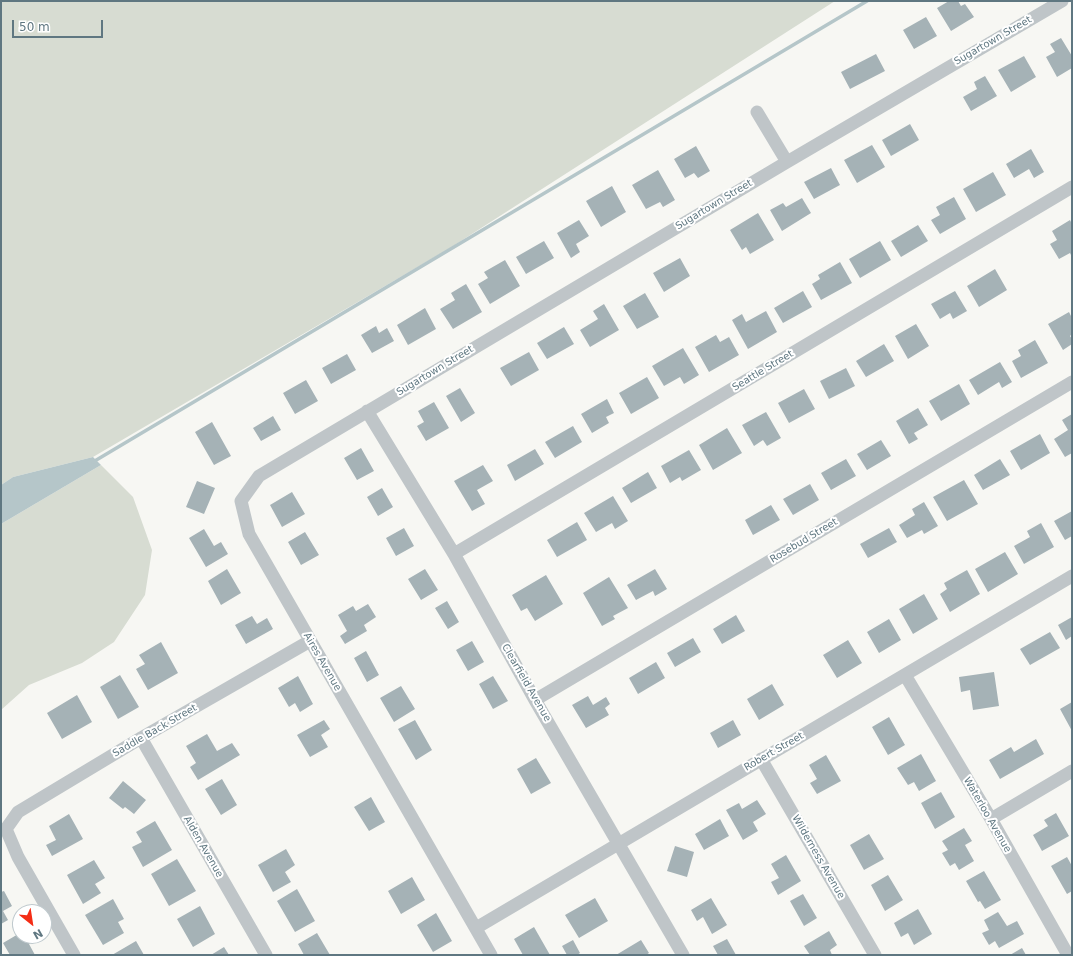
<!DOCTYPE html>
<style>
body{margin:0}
#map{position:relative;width:1073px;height:956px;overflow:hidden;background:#f7f7f3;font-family:"DejaVu Sans",sans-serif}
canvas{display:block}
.frame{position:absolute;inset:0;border:2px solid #5f7781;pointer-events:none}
.north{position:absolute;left:12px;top:904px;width:40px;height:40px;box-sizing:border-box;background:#fff;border:1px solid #bfc9cd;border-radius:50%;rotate:150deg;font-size:11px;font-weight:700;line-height:16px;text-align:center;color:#5f7781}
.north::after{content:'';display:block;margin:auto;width:14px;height:18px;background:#f42d16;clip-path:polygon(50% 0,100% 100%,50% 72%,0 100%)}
.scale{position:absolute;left:12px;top:20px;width:91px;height:18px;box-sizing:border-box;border:2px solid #5f7781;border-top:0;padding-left:5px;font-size:12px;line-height:14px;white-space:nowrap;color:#5f7781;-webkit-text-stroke:3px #fff;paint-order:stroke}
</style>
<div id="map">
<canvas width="1073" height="956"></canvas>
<div class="frame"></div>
<div class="north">N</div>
<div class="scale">50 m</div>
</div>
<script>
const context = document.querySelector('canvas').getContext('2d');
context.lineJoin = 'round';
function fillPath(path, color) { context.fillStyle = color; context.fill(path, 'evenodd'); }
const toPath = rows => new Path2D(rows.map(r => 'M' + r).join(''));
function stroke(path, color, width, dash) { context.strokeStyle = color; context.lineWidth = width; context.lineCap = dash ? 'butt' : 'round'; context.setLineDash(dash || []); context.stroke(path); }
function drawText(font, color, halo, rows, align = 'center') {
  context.font = font + ' "DejaVu Sans",sans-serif'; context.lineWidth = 4; context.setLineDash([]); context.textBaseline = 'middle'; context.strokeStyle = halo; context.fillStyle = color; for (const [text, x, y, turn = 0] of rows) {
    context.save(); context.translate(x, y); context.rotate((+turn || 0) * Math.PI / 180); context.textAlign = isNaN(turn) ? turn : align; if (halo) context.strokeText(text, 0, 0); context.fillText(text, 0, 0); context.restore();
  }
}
const green = toPath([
 [1,1,835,1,450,248,93,457,13,477,1,485],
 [101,465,133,497,152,550,145,595,114,642,82,663,29,685,1,710,1,524]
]);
const water = toPath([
 [93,457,101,465,1,524,1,485,13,477]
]);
const stream = toPath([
 [93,462,867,1]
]);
const building = toPath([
 [949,1,958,1,961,6,965,4,974,17,951,31,937,8],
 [926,17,937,36,914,49,903,30],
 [1061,38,1072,56,1072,68,1057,77,1046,57,1055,52,1050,44],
 [876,54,885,71,850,89,841,72],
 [1024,56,1036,77,1011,92,998,70],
 [985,76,997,96,971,111,963,97,977,89,974,82],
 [910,124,919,140,891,156,882,140],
 [872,145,885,167,857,183,844,160],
 [696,146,710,171,698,178,694,173,685,178,674,159],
 [1031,149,1044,172,1034,178,1029,169,1014,178,1006,164],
 [831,168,840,185,814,199,804,182],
 [658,170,675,200,663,207,660,202,646,209,632,185],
 [993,172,1006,195,976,212,963,189],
 [612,186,626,212,601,227,586,201],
 [954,197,966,219,940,234,931,220,940,215,936,207],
 [802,198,811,213,782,231,770,210,783,203,786,207],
 [758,213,774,240,750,254,746,247,742,250,730,230],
 [579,220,589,236,576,244,580,252,571,258,557,233],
 [1070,220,1072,224,1072,257,1070,253,1059,259,1050,244,1057,240,1052,231],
 [918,225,928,241,901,257,891,241],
 [544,241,554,258,526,274,516,257],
 [880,241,891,260,860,278,849,259],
 [680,258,690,276,664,292,653,273],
 [505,260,520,286,490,304,478,284,488,278,484,272],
 [840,262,852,283,821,300,812,284,820,279,818,275],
 [995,269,1007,290,979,307,967,286],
 [466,284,482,312,453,329,440,309,455,300,451,293],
 [803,291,812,307,783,323,774,308],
 [955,291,967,311,953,319,950,313,940,319,931,304],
 [645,293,659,317,637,329,623,306],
 [604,304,619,330,590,347,580,330,598,319,593,311],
 [425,308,436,329,408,345,397,325],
 [766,311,777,332,748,349,732,320,742,314,746,322],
 [1069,312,1072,318,1072,334,1070,336,1072,339,1072,344,1063,350,1048,324],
 [916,324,929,346,908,359,895,336],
 [376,326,379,333,387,328,394,341,372,353,361,335],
 [564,327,574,344,547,359,537,343],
 [716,335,720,342,729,337,739,355,709,372,695,347],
 [1035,340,1048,363,1021,378,1012,361,1021,356,1018,350],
 [884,344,894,361,866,377,856,361],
 [683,348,699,375,684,384,680,377,664,386,652,366],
 [529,352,539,370,511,386,500,368],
 [347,354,356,370,331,384,322,368],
 [1000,362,1012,382,1002,388,999,382,978,395,969,380],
 [846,368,855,386,829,399,820,381],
 [647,377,659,398,631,414,619,393],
 [306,380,318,401,295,414,283,393],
 [959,384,970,404,941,421,929,401],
 [460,388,475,413,461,422,446,396],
 [804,389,815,409,789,423,778,403],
 [607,399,614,413,606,417,609,423,592,433,581,414],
 [434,402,449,428,426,441,417,426,424,422,418,411],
 [918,408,928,425,914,433,918,439,909,444,896,421],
 [766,412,781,438,767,446,763,440,754,446,742,425],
 [1072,414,1072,453,1065,457,1054,439,1068,430,1062,420],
 [273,416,281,430,261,441,253,428],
 [212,422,231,456,214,465,195,432],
 [573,426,582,442,555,458,545,442],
 [727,428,742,453,713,470,699,445],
 [1040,434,1050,453,1021,470,1010,451],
 [881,440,891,456,867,470,857,454],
 [361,448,374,471,357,480,344,458],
 [535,449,544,464,515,481,507,465],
 [689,450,701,470,682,481,680,477,670,483,661,466],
 [846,459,856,476,831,490,821,473],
 [1000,459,1010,475,983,490,974,475],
 [483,465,493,481,477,490,485,504,472,511,454,481],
 [648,472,657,488,631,503,622,488],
 [964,480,978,504,947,521,933,497],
 [197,481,215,488,204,514,186,507],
 [810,484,819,500,793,515,783,499],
 [382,488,393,507,378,516,367,497],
 [292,492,305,514,282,527,270,505],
 [613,496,628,521,615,529,612,523,596,532,584,513],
 [924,502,938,526,924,534,922,530,907,538,899,525,915,515,912,509],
 [771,505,780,520,753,535,745,520],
 [1072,511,1072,536,1065,540,1054,521],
 [577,522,587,540,557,557,547,540],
 [1041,523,1054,547,1024,564,1014,546,1030,537,1027,531],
 [404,528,414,546,396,556,386,538],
 [889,528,897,542,868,558,860,544],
 [204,529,214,546,221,542,228,554,206,567,189,538],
 [305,532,319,555,301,565,288,542],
 [1005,552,1018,574,988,592,975,569],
 [227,569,241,593,221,605,208,581],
 [425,569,438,590,421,600,408,579],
 [655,569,667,589,655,596,653,591,636,600,627,585],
 [967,570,980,594,950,612,940,594,947,589,944,583],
 [546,575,563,604,535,621,527,608,521,611,512,595],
 [609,577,628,608,613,616,615,619,602,626,583,593],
 [924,594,938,619,913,634,899,609],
 [447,601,459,622,448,629,435,608],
 [368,604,376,617,364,625,367,631,345,644,340,636,347,631,338,615,353,606,356,611],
 [736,615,745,631,722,644,713,629],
 [252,616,257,624,267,618,273,629,246,644,235,625],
 [1072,617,1072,636,1066,640,1058,625],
 [889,619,901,640,879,653,867,632],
 [1050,632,1060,648,1030,665,1020,649],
 [693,638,701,652,675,667,667,653],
 [848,640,862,663,837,678,823,655],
 [472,641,484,662,468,671,456,650],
 [161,642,178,673,148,690,136,669,145,664,139,655],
 [366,651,379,675,367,682,354,658],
 [656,662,665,678,638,694,629,678],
 [994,672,999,706,973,710,970,690,961,692,959,677],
 [120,675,139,707,118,719,100,687],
 [298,676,313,704,300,712,295,703,289,707,278,688],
 [493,676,508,701,493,709,479,684],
 [772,684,784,705,759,720,747,699],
 [401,686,415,709,394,722,380,698],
 [77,695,92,722,62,739,47,713],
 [588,696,593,705,606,697,610,704,605,708,609,715,586,728,572,705],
 [1072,702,1072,731,1060,709],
 [889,717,905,745,888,755,872,727],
 [324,720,330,729,321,735,328,747,310,757,297,735],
 [415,720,432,750,416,760,398,729],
 [733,720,741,735,718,748,710,733],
 [207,734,217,751,232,743,240,755,198,780,190,767,196,763,186,746],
 [1036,739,1044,754,1000,779,989,760,1011,747,1014,752],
 [921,754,936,781,919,791,914,782,908,785,897,768],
 [826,755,841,781,817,794,810,783,817,779,809,765],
 [536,758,551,783,531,794,517,769],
 [222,779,237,805,221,815,205,789],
 [123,781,146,800,134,814,125,807,123,809,109,798],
 [941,792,955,817,935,829,921,803],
 [371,797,385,822,369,831,354,807],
 [757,800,766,814,753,822,758,831,743,840,726,810,739,803,742,809],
 [1056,813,1069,836,1042,851,1033,835,1048,826,1044,820],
 [69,814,83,839,52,856,46,845,56,840,49,826],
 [720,819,729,836,704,850,695,834],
 [155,821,172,850,143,867,132,847,142,842,136,832],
 [964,828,972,841,965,845,974,861,959,870,955,863,950,866,942,853,948,850,942,841],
 [869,834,884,859,864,870,850,845],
 [675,846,694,852,687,877,667,871],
 [286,849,295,865,285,872,291,882,273,892,258,865],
 [786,855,801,881,778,895,771,882,779,878,771,864],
 [1067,857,1072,866,1072,891,1067,894,1051,866],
 [177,859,196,891,169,906,151,874],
 [94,860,105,878,95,884,101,893,83,904,67,875],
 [984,871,1001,900,985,909,980,901,978,902,966,881],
 [888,875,903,900,885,911,871,885],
 [412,877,425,900,401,914,388,891],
 [297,889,315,921,295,932,277,901],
 [4,891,12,906,3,911,8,920,1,924,1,892],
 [803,894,817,918,804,926,790,901],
 [595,898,608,921,579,938,565,915],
 [711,898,727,925,712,934,703,917,697,921,691,910],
 [113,899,124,919,118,922,124,933,103,945,85,915],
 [200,906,215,934,193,947,177,919],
 [918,909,932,934,914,945,908,933,901,937,894,923],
 [998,912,1007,926,1017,921,1024,934,999,948,995,941,989,945,982,933,989,930,984,920],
 [436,913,452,941,433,952,417,925],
 [534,927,550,955,523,955,514,939],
 [829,931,837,945,830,950,832,955,810,955,804,946],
 [20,933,20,936,33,936,35,940,29,944,35,955,10,955,3,943],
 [317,933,330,955,304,955,298,944],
 [727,939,736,955,718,955,713,946],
 [573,940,580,953,577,955,567,955,562,946],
 [641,940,649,953,646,955,616,955],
 [136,941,144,955,112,955],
 [224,947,229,955,211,955],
 [1022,948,1026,955,1010,955]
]);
const street = toPath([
 [757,112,787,162],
 [367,411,454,554,535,700,683,955],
 [454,554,1072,187],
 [905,675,991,819,1068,955],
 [535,700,1072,382],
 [141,738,266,955],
 [761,759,875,955],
 [991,819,1072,771],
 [476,928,1072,576],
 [74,955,18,857,6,829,18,812,141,738,310,641],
 [491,955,249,534,241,501,259,476,787,162,1062,1]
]);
const streetNames = [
 ["Sugartown Street",993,41,-30],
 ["Sugartown Street",714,205,-31],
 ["Sugartown Street",435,371,-31],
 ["Seattle Street",763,371,-31],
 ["Rosebud Street",804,541,-31],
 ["Aires Avenue",322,662,60],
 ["Clearfield Avenue",526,683,60],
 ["Saddle Back Street",155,731,-30],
 ["Robert Street",774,752,-30],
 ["Waterloo Avenue",987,815,60],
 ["Alden Avenue",203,847,60],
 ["Wilderness Avenue",818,857,60]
];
fillPath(green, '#d7dcd2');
fillPath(water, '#b5c6c9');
stroke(stream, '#b5c6c9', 3.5);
fillPath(building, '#a5b2b6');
stroke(street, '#bfc5c8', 13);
drawText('10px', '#5f7781', '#fff', streetNames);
</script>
